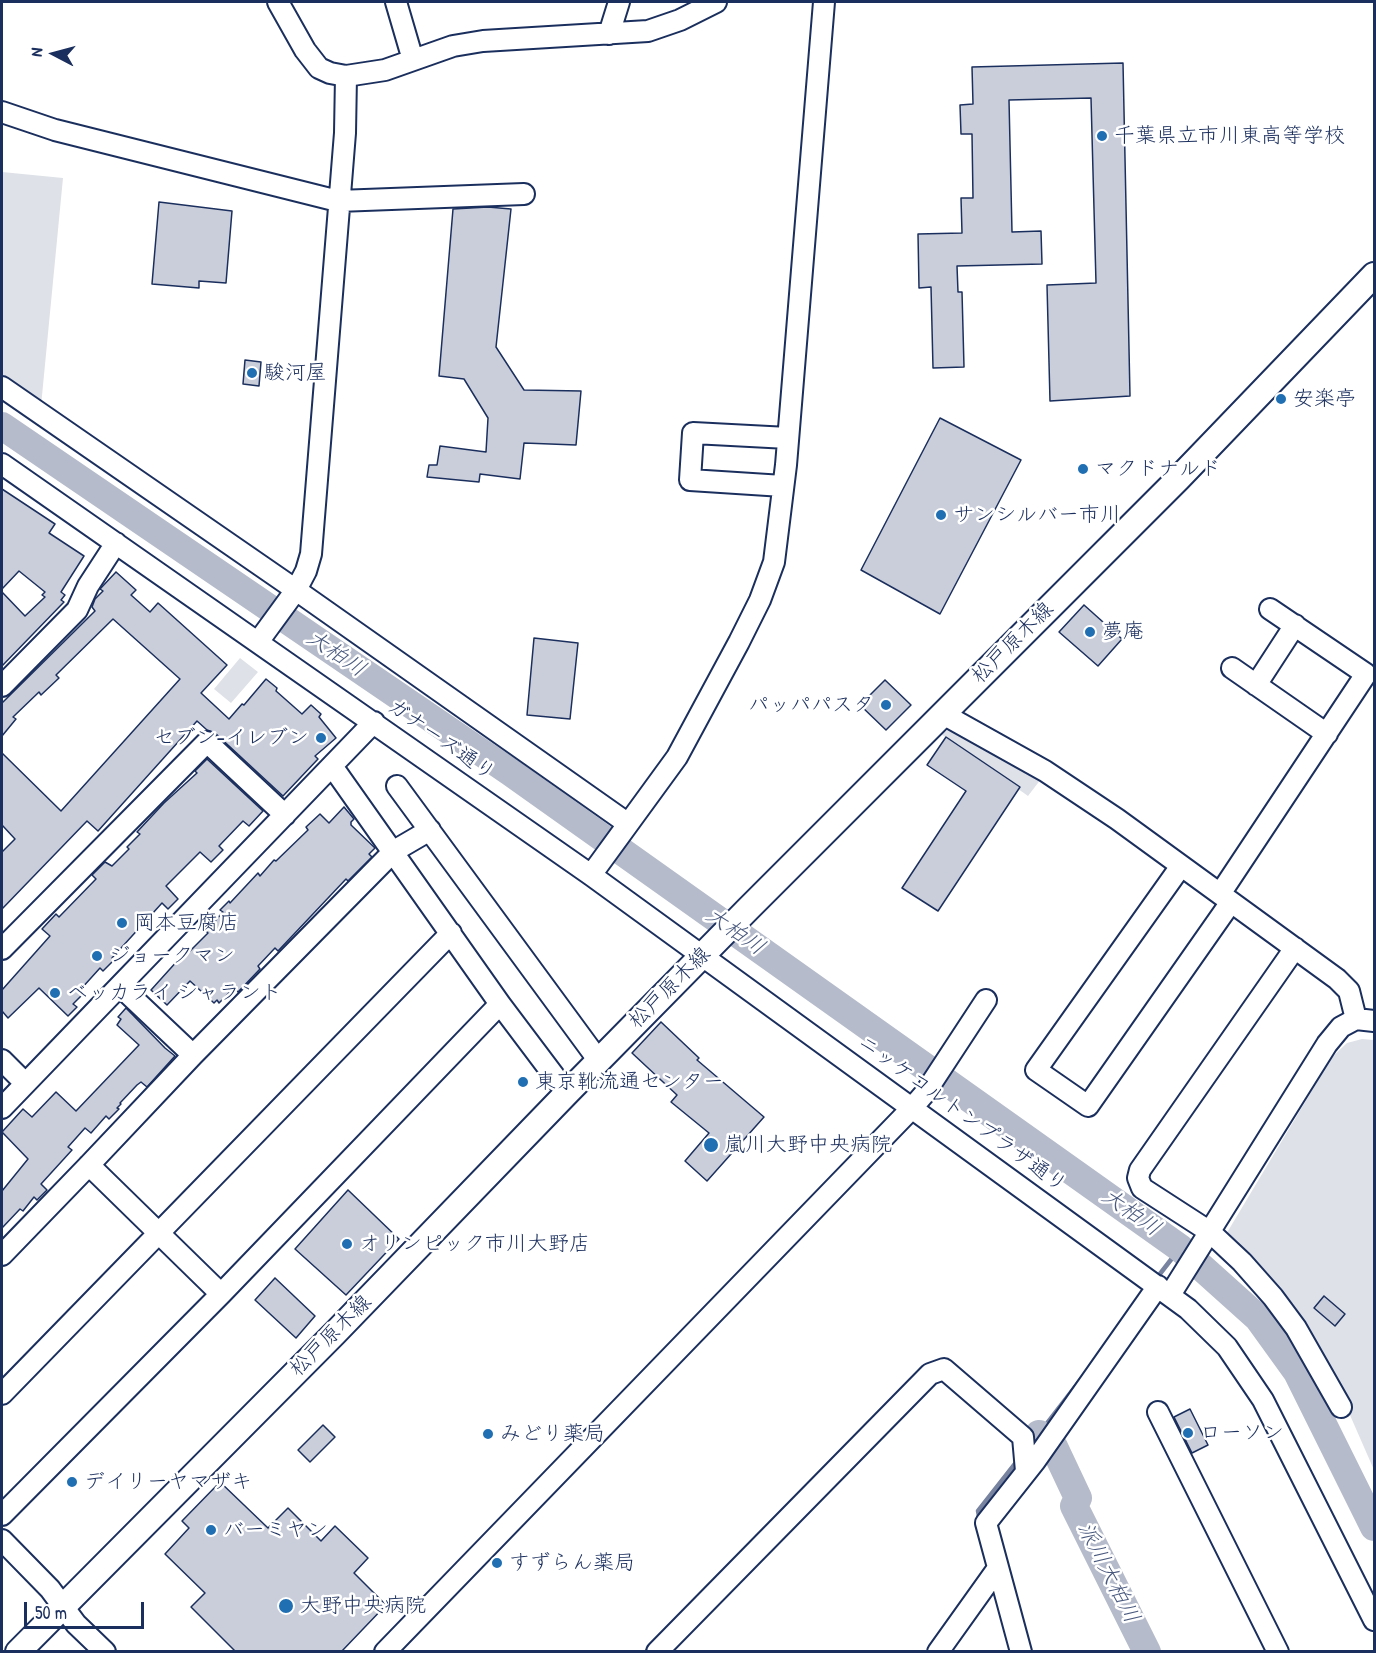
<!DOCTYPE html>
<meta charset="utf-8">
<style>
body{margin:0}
#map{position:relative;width:1376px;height:1653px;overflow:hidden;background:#fff;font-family:"Patrick Hand",sans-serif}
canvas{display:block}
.frame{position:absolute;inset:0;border:3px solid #1b2f5e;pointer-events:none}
.north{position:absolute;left:24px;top:24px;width:60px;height:60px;-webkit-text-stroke:4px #fff;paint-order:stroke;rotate:276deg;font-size:16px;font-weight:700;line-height:24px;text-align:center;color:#1b2f5e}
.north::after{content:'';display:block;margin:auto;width:21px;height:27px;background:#1b2f5e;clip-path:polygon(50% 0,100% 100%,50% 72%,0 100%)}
.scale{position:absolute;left:24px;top:1602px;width:120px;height:27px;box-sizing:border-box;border:3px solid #1b2f5e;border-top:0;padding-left:8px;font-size:18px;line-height:21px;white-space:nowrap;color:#1b2f5e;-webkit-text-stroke:4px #fff;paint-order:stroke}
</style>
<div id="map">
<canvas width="1376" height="1653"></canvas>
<div class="frame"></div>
<div class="north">N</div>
<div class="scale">50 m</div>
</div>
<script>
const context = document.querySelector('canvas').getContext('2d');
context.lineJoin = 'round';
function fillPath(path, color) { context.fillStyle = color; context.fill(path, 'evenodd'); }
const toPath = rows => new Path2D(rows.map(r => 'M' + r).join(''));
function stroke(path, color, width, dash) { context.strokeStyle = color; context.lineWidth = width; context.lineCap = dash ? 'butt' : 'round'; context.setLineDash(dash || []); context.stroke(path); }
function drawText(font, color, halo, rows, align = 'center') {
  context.font = font + ' "Patrick Hand","Klee One",sans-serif'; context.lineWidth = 5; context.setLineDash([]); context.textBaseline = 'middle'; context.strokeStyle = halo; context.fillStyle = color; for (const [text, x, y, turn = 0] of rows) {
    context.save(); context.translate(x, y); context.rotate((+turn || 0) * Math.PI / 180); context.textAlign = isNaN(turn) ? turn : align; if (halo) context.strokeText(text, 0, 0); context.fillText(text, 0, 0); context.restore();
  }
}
const green = toPath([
 [2,172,63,178,41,406,2,381],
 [240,658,258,672,231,703,214,689],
 [958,725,1041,779,1028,796,941,734],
 [1362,1039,1374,1040,1374,1470,1325,1358,1303,1322,1225,1236,1332,1057,1347,1043]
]);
const stream = toPath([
 [1156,1279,1180,1248],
 [1031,1444,1081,1379],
 [980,1521,978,1511,1018,1460]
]);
const river = toPath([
 [2,426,510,772,1180,1248,1258,1318,1297,1372,1374,1527],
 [1039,1434,1054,1447,1078,1498,1074,1506,1147,1652]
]);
const building = toPath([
 [1123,63,1130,396,1050,401,1047,285,1096,283,1091,98,1009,100,1012,232,1041,231,1042,264,957,266,958,292,962,292,964,367,933,368,931,287,919,288,918,234,962,233,961,198,973,198,972,134,961,134,960,105,973,104,972,67,1123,63],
 [159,202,232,211,226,283,199,281,199,288,152,284,159,202],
 [488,207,511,209,496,347,524,390,581,391,576,445,524,443,520,479,480,474,479,482,427,477,429,465,437,465,440,446,486,452,488,418,464,379,439,376,453,209,488,207],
 [245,360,261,362,259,386,243,384,245,360],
 [940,418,1021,460,940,614,861,570,940,418],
 [2,489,55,524,49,533,84,556,61,592,65,595,61,600,64,602,2,666,2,592,25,616,45,597,42,595,45,592,19,571,2,589,2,489],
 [116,572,136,590,131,595,150,612,158,603,227,665,201,693,229,719,242,704,244,705,266,679,277,688,276,691,302,714,311,705,321,714,319,717,336,738,315,756,318,759,283,796,215,733,207,730,197,721,98,831,87,821,2,909,2,852,15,839,2,825,2,753,61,811,180,679,113,619,56,675,59,678,41,695,39,692,13,717,16,719,2,736,2,703,95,611,92,607,95,599,103,591,100,589,116,572],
 [1084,605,1122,639,1098,666,1059,632,1084,605],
 [534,638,578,643,570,719,527,715,534,638],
 [885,680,911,705,886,730,860,705,885,680],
 [946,737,1020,787,938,911,902,888,966,791,927,765,946,737],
 [207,759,263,811,249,826,243,821,219,846,223,850,211,862,200,852,166,886,178,899,168,909,162,903,112,958,114,960,103,971,100,968,81,989,84,993,73,1004,77,1007,68,1016,39,988,8,1018,2,1011,2,990,50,936,42,929,56,914,59,917,96,879,92,875,105,862,112,866,129,849,127,847,140,834,137,832,164,803,197,773,195,771,207,759],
 [344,807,354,819,351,822,351,825,375,848,369,854,372,857,348,881,346,879,278,951,275,948,258,966,260,969,238,992,234,988,219,1003,217,1000,214,1003,190,981,167,1005,151,990,188,949,190,951,208,933,206,931,223,912,220,910,229,901,230,903,258,873,260,876,274,860,276,861,308,830,306,827,320,814,329,823,344,807],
 [126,1008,165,1048,175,1056,147,1087,141,1082,137,1085,120,1103,121,1104,117,1108,119,1109,109,1119,106,1116,91,1133,85,1128,68,1147,72,1150,41,1184,47,1190,37,1200,34,1197,23,1211,20,1209,2,1228,2,1191,28,1159,2,1132,23,1109,32,1117,56,1092,76,1111,139,1045,117,1025,121,1019,118,1017,126,1008],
 [661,1022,699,1058,697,1060,764,1117,707,1181,685,1161,709,1133,671,1102,677,1095,632,1053,661,1022],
 [348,1190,399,1239,346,1295,295,1249,348,1190],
 [275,1278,315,1316,296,1338,255,1300,275,1278],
 [1324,1296,1345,1314,1335,1326,1314,1308,1324,1296],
 [1190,1409,1208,1445,1192,1453,1174,1417,1190,1409],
 [323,1425,335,1437,310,1462,298,1450,323,1425],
 [220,1482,268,1528,288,1508,321,1541,335,1526,368,1558,354,1573,386,1605,341,1652,236,1652,191,1607,205,1593,165,1554,189,1528,182,1521,220,1482]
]);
const minor = toPath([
 [278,2,305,50,319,68,330,73,346,76,385,70,453,46,483,41,648,31,680,20,716,2],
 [396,2,413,60],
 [609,34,619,2],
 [2,112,55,130,338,201,524,194],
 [2,387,296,590,627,823],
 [2,464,591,875,1188,1309,1227,1347,1263,1400,1374,1620],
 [783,486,690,480,693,433,788,438],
 [258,642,296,590,306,571,311,554,345,133,346,76],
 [1232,668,1327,734],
 [1256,685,1295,625],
 [2,686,77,610,88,586,116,543],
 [943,714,1045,771,1117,819,1337,979,1349,991,1356,1019],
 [332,766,500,1004,567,1093],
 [397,786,599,1061],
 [1181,866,1036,1070,1088,1106,1231,902],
 [591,875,677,757,739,642,760,600,774,562,786,465,824,2],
 [1220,894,1366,674,1270,609],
 [1295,948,1140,1170,1138,1178,1142,1188,1210,1232,1242,1262,1273,1297,1296,1328,1341,1407],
 [2,949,207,742,285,815],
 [120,986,193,1055],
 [2,1060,25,1083],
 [2,1108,374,722],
 [89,1165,221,1294],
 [2,1255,89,1165,193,1055,394,851,430,830],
 [1170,1295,1327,1044,1341,1027,1356,1019,1374,1021],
 [2,1394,451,933],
 [1158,1412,1278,1652],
 [2,1515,221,1294,500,1004],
 [2,1540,50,1589,76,1624,105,1652],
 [385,1652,912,1108,925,1093,986,1000],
 [657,1652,930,1374,944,1369,1023,1437,1026,1471],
 [938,1652,998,1568],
 [1021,1652,986,1523,1035,1461,1158,1286]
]);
const major = toPath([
 [18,1652,335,1333,567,1093,748,909,1178,479,1374,275]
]);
const markers = [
 [1102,136,6,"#1f6fb2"],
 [252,373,6,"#1f6fb2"],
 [1281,399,6,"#1f6fb2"],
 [1083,469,6,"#1f6fb2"],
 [941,515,6,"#1f6fb2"],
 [1090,632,6,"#1f6fb2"],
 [886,705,6,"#1f6fb2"],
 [321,738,6,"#1f6fb2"],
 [122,923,6,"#1f6fb2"],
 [97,956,6,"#1f6fb2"],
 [55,993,6,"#1f6fb2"],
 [523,1082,6,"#1f6fb2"],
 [711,1145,8,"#1f6fb2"],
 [347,1244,6,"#1f6fb2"],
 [1188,1433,6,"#1f6fb2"],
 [488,1434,6,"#1f6fb2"],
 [72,1482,6,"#1f6fb2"],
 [211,1530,6,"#1f6fb2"],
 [497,1563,6,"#1f6fb2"],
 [286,1606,8,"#1f6fb2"]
];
const poiNames = [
 ["千葉県立市川東高等学校",1114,136],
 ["駿河屋",264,373],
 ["安楽亭",1293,399],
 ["マクドナルド",1095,469],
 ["サンシルバー市川",953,515],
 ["夢庵",1102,632],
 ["パッパパスタ",874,705,"right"],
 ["セブン-イレブン",309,738,"right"],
 ["岡本豆腐店",134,923],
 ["ジョークマン",109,956],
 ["ベッカライ シャラント",67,993],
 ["東京靴流通センター",535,1082],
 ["嵐川大野中央病院",724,1145],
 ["オリンピック市川大野店",359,1244],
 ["ローソン",1200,1433],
 ["みどり薬局",500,1434],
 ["デイリーヤマザキ",84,1482],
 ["バーミヤン",223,1530],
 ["すずらん薬局",509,1563],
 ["大野中央病院",300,1606]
];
const streetNames = [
 ["松戸原木線",1013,643,-45],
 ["ガナーズ通り",441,740,35],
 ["松戸原木線",670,988,-45],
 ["ニッケコルトンプラザ通り",962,1114,36],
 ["松戸原木線",331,1336,-45]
];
const waterNames = [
 ["大柏川",336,654,34],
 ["大柏川",735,932,35],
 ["大柏川",1131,1213,35],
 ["派川大柏川",1108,1573,63]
];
fillPath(green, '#dee1e7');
stroke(stream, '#77839f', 4.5);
stroke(river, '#b5bbca', 28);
fillPath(building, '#caceda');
stroke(building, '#1b2f5e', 1.5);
stroke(minor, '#1b2f5e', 24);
stroke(major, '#1b2f5e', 28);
stroke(minor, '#fff', 20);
stroke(major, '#fff', 24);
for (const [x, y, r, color] of markers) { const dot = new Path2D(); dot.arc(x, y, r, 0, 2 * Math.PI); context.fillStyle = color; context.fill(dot); stroke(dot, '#fff', 2); }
drawText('21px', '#1b2f5e', '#fff', poiNames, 'left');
drawText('21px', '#1b2f5e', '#fff', streetNames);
drawText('italic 22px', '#49597e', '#fff', waterNames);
</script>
